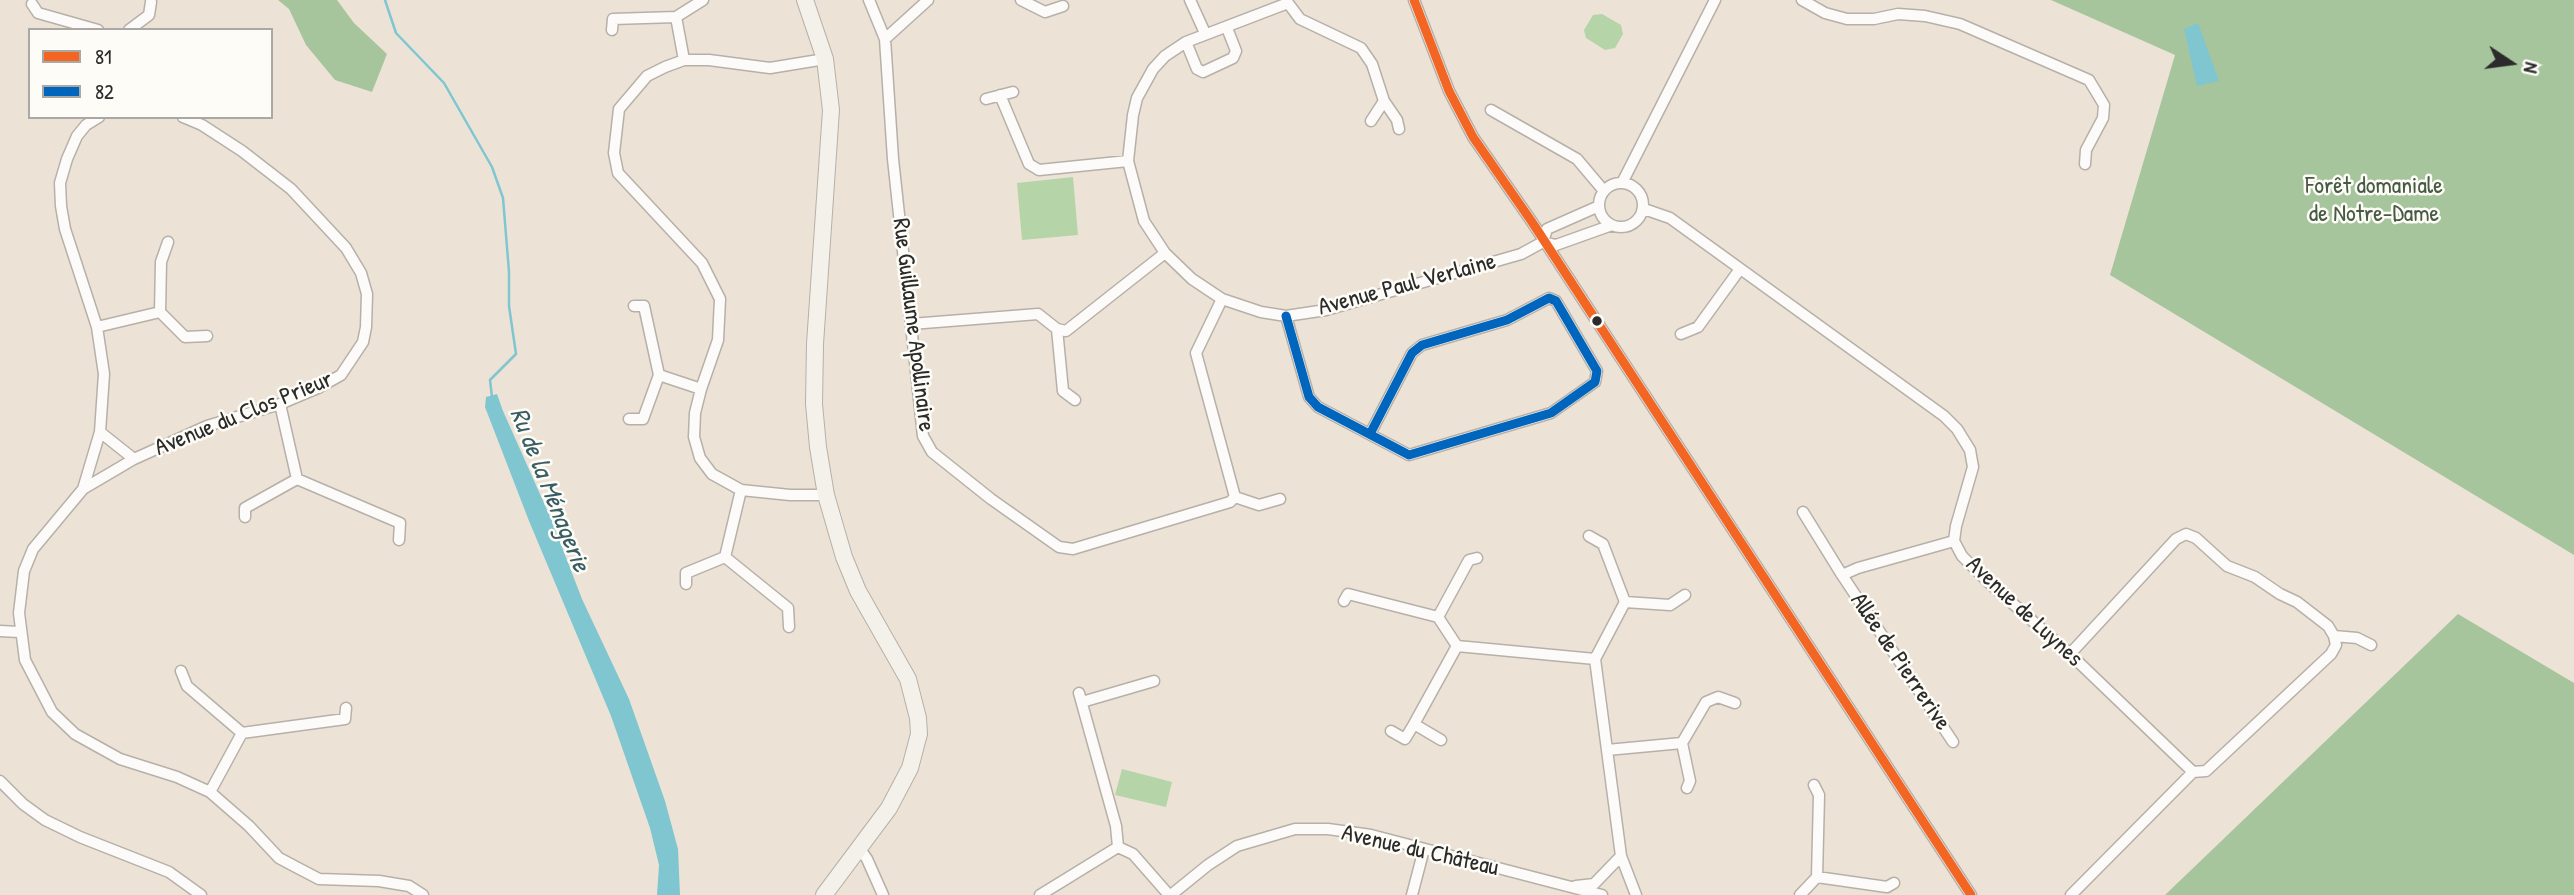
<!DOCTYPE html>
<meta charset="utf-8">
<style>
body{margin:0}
#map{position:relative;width:2574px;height:895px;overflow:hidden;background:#ece3d6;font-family:"Patrick Hand",sans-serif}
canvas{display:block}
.legend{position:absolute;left:28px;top:28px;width:245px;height:91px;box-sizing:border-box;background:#fdfcf7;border:2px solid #a9a8a5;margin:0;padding:9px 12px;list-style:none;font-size:21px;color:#2b2b2b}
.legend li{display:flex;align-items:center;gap:14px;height:35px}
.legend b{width:35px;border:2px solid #a9a8a5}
.north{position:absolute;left:2476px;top:28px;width:70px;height:70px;-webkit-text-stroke:5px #fdfcf7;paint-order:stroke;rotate:103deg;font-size:19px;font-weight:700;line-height:28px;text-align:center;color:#2b2b2b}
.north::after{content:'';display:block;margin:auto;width:24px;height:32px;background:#2b2b2b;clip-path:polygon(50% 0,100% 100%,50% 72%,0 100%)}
</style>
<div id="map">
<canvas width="2574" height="895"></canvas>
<ul class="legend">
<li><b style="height:9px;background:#f26522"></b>81</li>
<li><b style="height:9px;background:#0065bd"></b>82</li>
</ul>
<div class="north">N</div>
</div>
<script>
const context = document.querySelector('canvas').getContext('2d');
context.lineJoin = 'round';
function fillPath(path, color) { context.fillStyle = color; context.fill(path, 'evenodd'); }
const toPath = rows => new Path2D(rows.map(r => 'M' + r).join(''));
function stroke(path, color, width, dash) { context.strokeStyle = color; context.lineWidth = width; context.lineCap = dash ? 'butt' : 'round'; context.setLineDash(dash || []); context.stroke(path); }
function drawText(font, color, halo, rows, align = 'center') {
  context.font = font + ' "Patrick Hand",sans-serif'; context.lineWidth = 5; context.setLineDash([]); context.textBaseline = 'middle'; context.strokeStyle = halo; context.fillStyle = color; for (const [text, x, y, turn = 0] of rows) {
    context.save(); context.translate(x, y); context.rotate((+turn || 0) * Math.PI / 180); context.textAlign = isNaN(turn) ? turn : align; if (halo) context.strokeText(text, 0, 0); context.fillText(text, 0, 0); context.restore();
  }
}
const green = toPath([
 [1602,14,1621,25,1623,34,1615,48,1605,50,1586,38,1584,30,1593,15],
 [1073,177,1078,235,1022,240,1017,183],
 [1122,769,1172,782,1166,807,1115,795]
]);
const forest = toPath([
 [278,0,337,0,354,23,387,54,372,92,335,80,306,45,289,9],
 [2051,0,2574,0,2574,555,2110,275,2175,55],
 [2458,614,2574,683,2574,895,2165,895]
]);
const water = toPath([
 [2198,23,2219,81,2197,86,2184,29],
 [497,394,503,411,552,521,582,599,629,699,665,801,678,849,680,895,657,895,659,865,650,828,611,716,529,521,485,407,486,397]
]);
const stream = toPath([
 [385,0,396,33,444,83,492,167,503,198,509,272,509,306,516,354,490,380,492,397]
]);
const street = toPath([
 [869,0,885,39],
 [928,0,885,39,893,159,923,436,932,452,991,499,1059,547,1073,549,1230,502,1235,497,1196,353,1222,299],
 [1021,0,1045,12,1063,6],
 [1190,0,1205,33],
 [1414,0,1449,91,1473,137,1532,222,1971,895],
 [1802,0,1825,13,1847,19,1874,19,1898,14,1925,16,1960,24,2089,80,2104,105,2103,118,2086,150,2085,164],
 [32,4,38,13,98,30],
 [676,17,703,0],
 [129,30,149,15,151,2],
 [612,30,613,19,676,17,684,60],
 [1186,42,1197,69,1203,72,1233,58,1236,51,1227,28],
 [825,59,770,68,709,60,684,60,665,67,647,76,619,109,614,153,618,173,702,263,720,299,718,340,701,389,695,413,694,437,700,458,712,474,741,490,790,495,826,495],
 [1000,95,1029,164,1039,170,1128,161],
 [986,99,1013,92],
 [1384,101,1372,64,1361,48,1300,19,1288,3,1186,42,1165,56,1153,69,1137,98,1133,115,1128,161,1144,221,1165,253,1192,279,1222,299,1261,312,1286,316,1326,310,1521,254,1543,242],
 [1491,110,1577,159,1604,191],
 [183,117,202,125,242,151,291,189,346,248,361,273,367,294,366,327,363,342,341,375,318,388,280,404,207,426,134,459,83,489,33,549,24,571,19,613,25,660,52,712,75,734,120,759,177,777,210,792,249,826,279,858,296,867,319,879,379,881,409,886,423,895],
 [1371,121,1384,101,1397,120,1399,129],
 '1599 205a22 22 0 1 1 44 0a22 22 0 1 1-44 0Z',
 [1622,183,1715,0],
 [1644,209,1670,218,1944,416,1957,429,1970,450,1973,467,1956,526,1954,541,1962,556,1986,580,2070,654,2193,772,2206,771,2331,654,2336,645,2334,636,2328,626,2297,602,2280,594,2255,577,2227,566,2196,538,2186,534,2176,539,2070,654],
 [1543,242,1556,245,1612,225],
 [1543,242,1547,229,1599,206],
 [634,306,644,306,659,375],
 [160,312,161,262,168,242],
 [1286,316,1309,397,1318,407,1409,455,1551,413,1595,382,1597,371,1556,301,1549,298,1507,320,1422,345,1412,353,1370,434],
 [911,324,1038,314,1057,329,1066,331,1165,253],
 [97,327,160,312,185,337,207,336],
 [1057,329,1063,391,1075,400],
 [1681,334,1698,327,1740,269],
 [659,375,701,389],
 [280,404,297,479,400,523,399,540],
 [629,419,643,419,659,375],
 [100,432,134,459],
 [83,489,100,432,104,374,97,327,65,229,61,206,60,183,67,159,77,136,86,125,99,117],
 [741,490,725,557,788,608,789,627],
 [1235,497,1259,505,1280,499],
 [1803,512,1842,575],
 [245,517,245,508,297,479],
 [1589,536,1603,544,1625,602,1595,659],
 [686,584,686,573,725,557],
 [1344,601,1348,594,1438,617],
 [1625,602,1670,605,1685,595],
 [1438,617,1469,560,1477,558],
 [1438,617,1457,646],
 [0,631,19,632],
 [2334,636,2357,638,2371,645],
 [181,671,187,686,242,733,210,792],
 [1079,693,1116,826,1118,847],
 [1082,702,1154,681],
 [1414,724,1457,646,1595,659,1621,856,1636,895],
 [1391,731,1405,739,1414,724,1441,740],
 [242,733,345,719,346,708],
 [1953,742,1842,575,1858,568,1954,541],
 [1682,743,1690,781,1687,788],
 [1607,750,1682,743,1706,702,1718,697,1735,703],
 [0,781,23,804,45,820,80,837,169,872,201,895],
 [860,849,867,859,883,895],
 [1817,877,1887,887,1894,883],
 [1576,886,1594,884,1621,856],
 [1040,895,1118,847,1133,854,1169,895],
 [1171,895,1208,865,1237,846,1295,829,1328,829,1371,835,1602,895],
 [1412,895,1424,849],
 [1800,895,1817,877,1819,795,1814,785],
 [2071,895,2193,772]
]);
const secondary = toPath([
 [805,0,825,59,831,110,815,344,814,404,818,447,826,495,844,557,858,591,908,679,918,718,919,734,910,768,889,808,824,895]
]);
const bus1 = toPath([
 [1414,0,1449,91,1473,137,1532,222,1971,895]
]);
const bus2 = toPath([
 [1286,316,1309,397,1318,407,1409,455,1551,413,1595,382,1597,371,1556,301,1549,298,1507,320,1422,345,1412,353,1370,434]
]);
const markers = [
 [1597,321,6,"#2b2b2b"]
];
const parkNames = [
 ["Forêt domaniale",2374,187],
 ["de Notre-Dame",2374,215]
];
const streetNames = [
 ["Avenue Paul Verlaine",1407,285,-15],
 ["Rue Guillaume Apollinaire",913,325,83],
 ["Avenue du Clos Prieur",244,414,-22],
 ["Avenue de Luynes",2024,612,43],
 ["Allée de Pierrerive",1900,662,56],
 ["Avenue du Château",1420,851,13]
];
const waterNames = [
 ["Ru de la Ménagerie",549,490,68]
];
fillPath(green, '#b5d4a7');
fillPath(forest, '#a7c59d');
fillPath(water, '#7fc6d0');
stroke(stream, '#7fc6d0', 2.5);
stroke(street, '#b6b0a8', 13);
stroke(secondary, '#b6b0a8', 18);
stroke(street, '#fcfbf9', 10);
stroke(secondary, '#f4f1ea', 16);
stroke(bus1, '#f26522', 9);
stroke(bus2, '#0065bd', 9);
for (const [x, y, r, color] of markers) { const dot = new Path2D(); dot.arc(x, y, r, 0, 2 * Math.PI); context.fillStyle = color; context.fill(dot); stroke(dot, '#fdfcf7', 2.5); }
drawText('24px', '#475a44', '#fdfcf7', parkNames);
drawText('24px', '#2b2b2b', '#fdfcf7', streetNames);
drawText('italic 26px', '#385d64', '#fdfcf7', waterNames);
</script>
